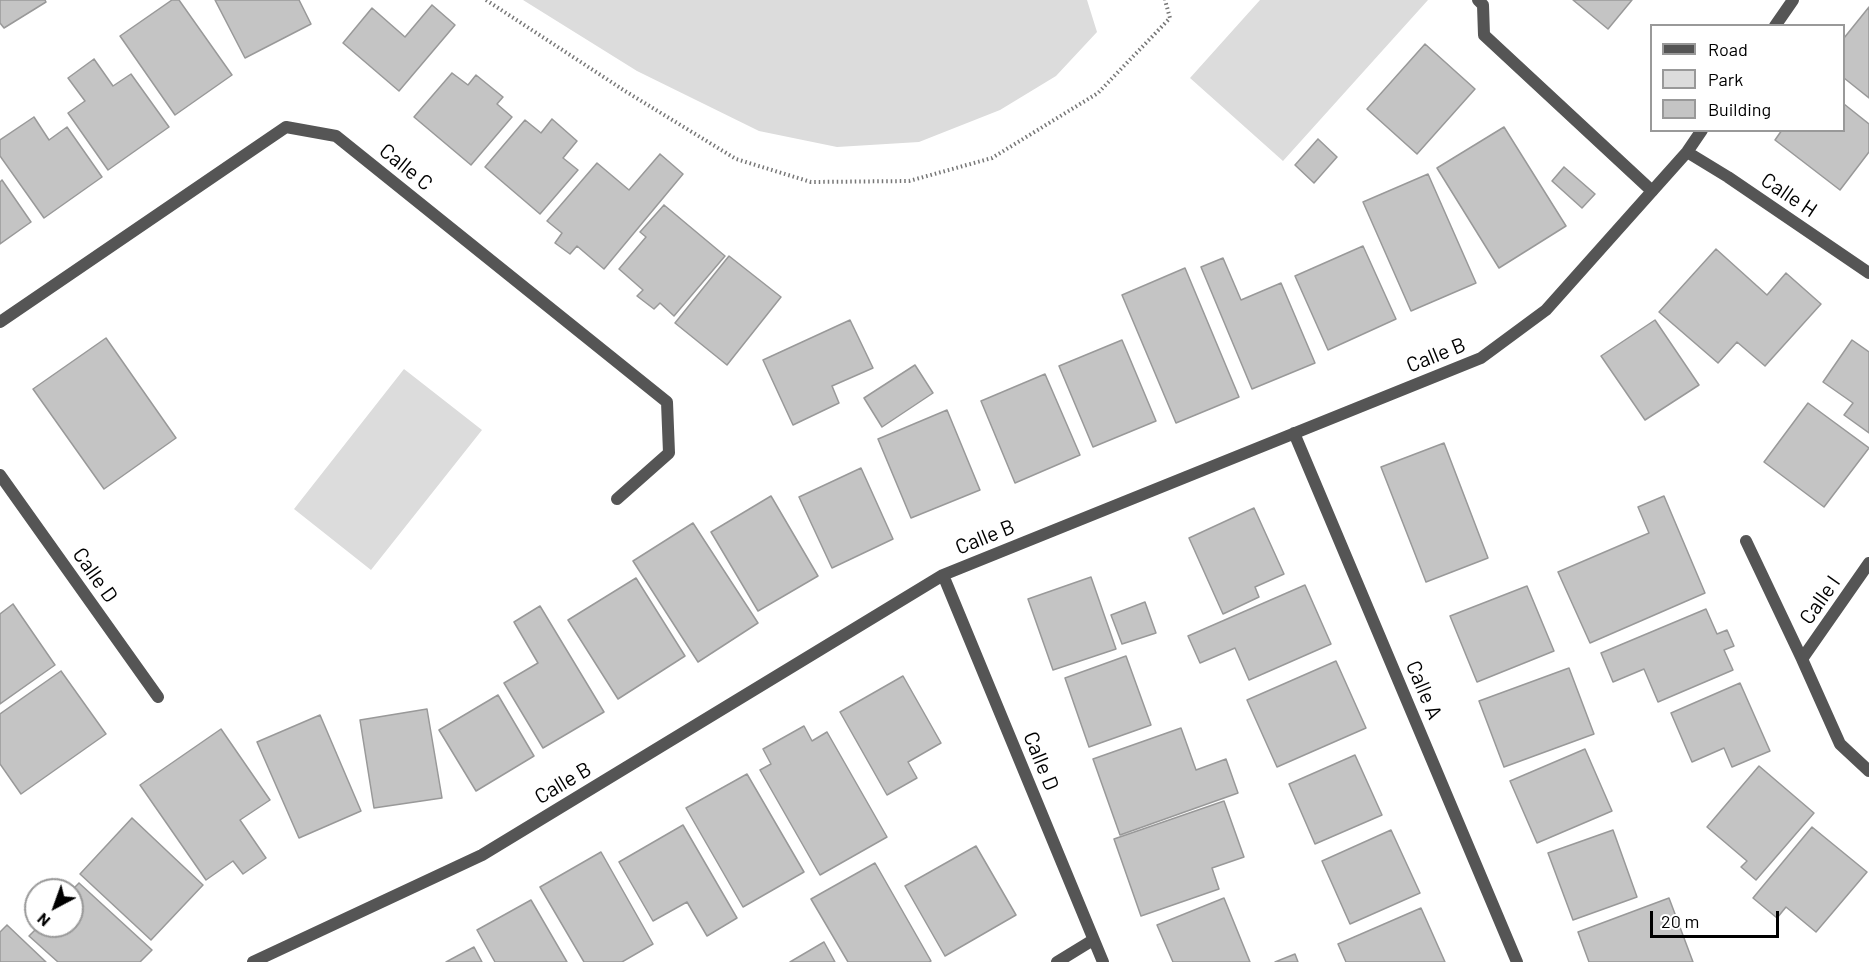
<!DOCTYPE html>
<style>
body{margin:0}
#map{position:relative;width:1869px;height:962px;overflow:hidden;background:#fff;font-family:Barlow,sans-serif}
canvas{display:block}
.legend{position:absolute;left:1650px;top:24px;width:195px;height:108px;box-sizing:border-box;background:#fff;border:2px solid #999;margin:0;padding:8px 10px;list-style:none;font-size:18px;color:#000}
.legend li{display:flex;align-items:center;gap:12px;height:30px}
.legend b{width:30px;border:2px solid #999}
.north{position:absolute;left:24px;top:878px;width:60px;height:60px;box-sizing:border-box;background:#fff;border:2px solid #999;border-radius:50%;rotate:221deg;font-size:16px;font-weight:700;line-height:24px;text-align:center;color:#000}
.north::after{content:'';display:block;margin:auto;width:21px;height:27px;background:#000;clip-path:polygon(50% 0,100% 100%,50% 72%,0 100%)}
.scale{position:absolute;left:1650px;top:911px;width:129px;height:27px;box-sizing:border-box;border:3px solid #000;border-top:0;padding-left:8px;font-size:18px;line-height:21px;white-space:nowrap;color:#000;-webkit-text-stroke:4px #fff;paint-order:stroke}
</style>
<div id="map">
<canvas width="1869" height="962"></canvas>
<ul class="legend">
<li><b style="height:8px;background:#555"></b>Road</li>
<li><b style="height:16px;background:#dcdcdc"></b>Park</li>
<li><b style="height:16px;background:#c4c4c4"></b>Building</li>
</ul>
<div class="north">N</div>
<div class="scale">20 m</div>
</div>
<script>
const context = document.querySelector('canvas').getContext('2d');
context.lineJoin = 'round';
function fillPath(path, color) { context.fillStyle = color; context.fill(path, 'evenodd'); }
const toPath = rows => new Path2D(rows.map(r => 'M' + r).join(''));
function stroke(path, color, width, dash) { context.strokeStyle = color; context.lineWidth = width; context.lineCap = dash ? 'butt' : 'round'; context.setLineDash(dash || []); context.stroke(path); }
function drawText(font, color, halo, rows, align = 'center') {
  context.font = font + ' Barlow,sans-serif'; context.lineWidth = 6; context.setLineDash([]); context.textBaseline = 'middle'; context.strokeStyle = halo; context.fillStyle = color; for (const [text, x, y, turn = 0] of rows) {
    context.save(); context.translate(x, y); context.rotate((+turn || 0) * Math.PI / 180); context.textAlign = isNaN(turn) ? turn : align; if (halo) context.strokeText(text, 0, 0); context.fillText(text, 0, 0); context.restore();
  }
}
const green = toPath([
 [523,0,1087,0,1097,32,1056,76,1000,110,919,142,837,147,759,131,637,71],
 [1260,0,1428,0,1283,161,1190,78],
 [404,369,482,430,371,570,294,509]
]);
const building = toPath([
 [0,0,45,0,46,2,4,28,0,23,0,0],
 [172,0,179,0,232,75,175,115,120,36,172,0],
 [215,0,299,0,311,24,245,58,215,0],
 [1573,0,1632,0,1608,29,1573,0],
 [432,5,455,25,399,91,343,43,372,8,405,37,432,5],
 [1869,7,1869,98,1844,78,1844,38,1869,7],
 [1425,44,1475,89,1417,154,1367,109,1425,44],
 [94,59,113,86,131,74,169,127,108,170,68,113,85,101,68,78,94,59],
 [452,73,468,85,476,75,503,97,497,104,512,117,471,165,414,117,452,73],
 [1844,104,1869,124,1869,152,1840,190,1775,140,1782,130,1844,130,1844,104],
 [34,117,49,140,67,127,102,177,44,218,0,156,0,140,34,117],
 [552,119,577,141,563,158,578,170,540,214,485,167,525,120,541,133,552,119],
 [1504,127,1566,226,1499,268,1437,168,1504,127],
 [1318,139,1337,157,1314,183,1295,165,1318,139],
 [660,154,683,174,604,269,577,246,570,254,555,243,562,233,547,221,597,163,629,190,660,154],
 [1564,167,1595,194,1582,208,1552,181,1564,167],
 [1428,174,1476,283,1411,311,1363,202,1428,174],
 [2,180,31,222,0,244,0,182,2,180],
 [664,205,725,256,674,316,660,303,654,309,637,296,643,290,619,269,646,237,640,232,664,205],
 [1363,246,1396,319,1328,350,1295,276,1363,246],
 [1716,249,1767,295,1786,273,1821,304,1765,366,1737,342,1718,363,1659,312,1716,249],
 [729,256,781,297,727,365,675,323,729,256],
 [1223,258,1241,300,1281,283,1315,363,1252,389,1201,267,1223,258],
 [1185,268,1239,397,1176,423,1122,295,1185,268],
 [850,320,873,368,832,386,839,403,793,425,763,360,850,320],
 [1655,320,1699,385,1645,420,1601,356,1655,320],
 [106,338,176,438,104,489,33,389,106,338],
 [1122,340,1156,421,1093,447,1059,366,1122,340],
 [1852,340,1869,352,1869,433,1844,415,1853,403,1823,382,1852,340],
 [915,365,933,393,882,427,864,398,915,365],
 [1045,374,1080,455,1015,483,981,401,1045,374],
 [1808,403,1869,448,1824,507,1764,462,1808,403],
 [947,410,980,490,911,518,878,439,947,410],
 [1444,443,1488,558,1426,582,1381,467,1444,443],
 [861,468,893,539,832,568,799,497,861,468],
 [771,496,818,576,758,611,711,532,771,496],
 [1664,496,1705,593,1590,643,1558,572,1649,533,1638,507,1664,496],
 [1254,508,1284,574,1255,587,1259,597,1223,614,1189,538,1254,508],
 [693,523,758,623,698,662,633,561,693,523],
 [1091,577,1116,649,1053,670,1028,599,1091,577],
 [636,578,685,656,618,699,568,620,636,578],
 [1305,585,1331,644,1249,680,1235,648,1200,663,1188,636,1305,585],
 [1527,586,1554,651,1477,682,1450,616,1527,586],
 [1145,602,1156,633,1122,644,1111,615,1145,602],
 [13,604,55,665,0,704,0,614,13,604],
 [540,606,604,712,543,748,504,683,538,663,514,622,540,606],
 [1706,609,1717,634,1727,630,1734,646,1724,650,1733,670,1658,702,1644,669,1613,682,1601,653,1706,609],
 [1126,656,1151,725,1089,747,1065,678,1126,656],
 [1336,661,1366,728,1277,767,1247,700,1336,661],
 [1569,668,1594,734,1504,767,1479,701,1569,668],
 [61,671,106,734,21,794,0,764,0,714,61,671],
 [903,676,941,743,908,762,917,778,887,795,840,712,903,676],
 [1740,683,1770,751,1732,767,1724,748,1692,762,1671,713,1740,683],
 [498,695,534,756,476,791,439,730,498,695],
 [427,709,442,798,374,808,360,720,427,709],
 [320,715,361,811,299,838,257,742,320,715],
 [804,726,812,741,827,732,887,837,820,875,760,770,771,764,763,749,804,726],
 [1181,728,1196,770,1226,759,1238,793,1120,835,1093,759,1181,728],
 [221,729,270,800,240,820,266,858,243,874,233,861,206,880,140,785,221,729],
 [1585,749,1612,811,1537,843,1510,781,1585,749],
 [1355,755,1382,815,1315,844,1289,784,1355,755],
 [1759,766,1814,813,1756,880,1741,867,1747,861,1707,827,1759,766],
 [747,774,804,872,743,907,686,808,747,774],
 [1224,801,1244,857,1212,868,1219,889,1141,916,1114,839,1224,801],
 [132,818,203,885,151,940,80,874,132,818],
 [683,825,737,918,707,936,687,902,653,921,619,862,683,825],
 [1812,827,1867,872,1816,932,1786,907,1777,918,1753,898,1812,827],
 [1391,830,1420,893,1350,924,1322,861,1391,830],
 [1613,830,1637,897,1573,920,1548,853,1613,830],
 [976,846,1016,915,945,956,905,886,976,846],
 [601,852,653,944,622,962,584,962,540,887,601,852],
 [875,863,931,961,929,962,848,962,811,899,875,863],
 [79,883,152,950,140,962,58,962,29,936,39,926,72,926,72,890,79,883],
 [1224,898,1250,962,1173,962,1157,925,1224,898],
 [1669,898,1693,962,1589,962,1578,932,1669,898],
 [531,900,567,962,495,962,477,930,531,900],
 [1421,908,1445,962,1346,962,1338,944,1421,908],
 [7,925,46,962,0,962,0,932,7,925],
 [824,942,835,962,790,962,824,942],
 [474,947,482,962,446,962,474,947],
 [1295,954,1298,962,1275,962,1295,954]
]);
const path = toPath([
 [486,0,625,91,736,159,811,182,909,181,992,158,1098,93,1170,18,1165,0]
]);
const service = toPath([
 [1478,0,1483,5,1484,35,1652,191]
]);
const minor = toPath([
 [1775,26,1793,0],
 [1687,152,1728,177,1869,273],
 [0,322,286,127,336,136,667,402,669,453,617,499],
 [1294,433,1517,962],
 [0,475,158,697],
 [1746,541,1802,659,1840,744,1869,771],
 [943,575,1103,962],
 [1802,659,1869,563],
 [253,962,482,855,943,575,1481,358,1546,310,1687,152,1702,130],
 [1057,962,1093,940]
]);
const streetNames = [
 ["Calle C",406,167,39],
 ["Calle H",1789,195,34],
 ["Calle B",1436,355,-22],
 ["Calle B",985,537,-22],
 ["Calle D",95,575,55],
 ["Calle I",1820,600,-55],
 ["Calle A",1424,690,67],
 ["Calle D",1041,761,68],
 ["Calle B",563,783,-31]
];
fillPath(green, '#dcdcdc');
fillPath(building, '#c4c4c4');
stroke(building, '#999', 1.5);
stroke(path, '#777', 4, [1.5, 3]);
stroke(service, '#555', 12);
stroke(minor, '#555', 12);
drawText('21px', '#000', '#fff', streetNames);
</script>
